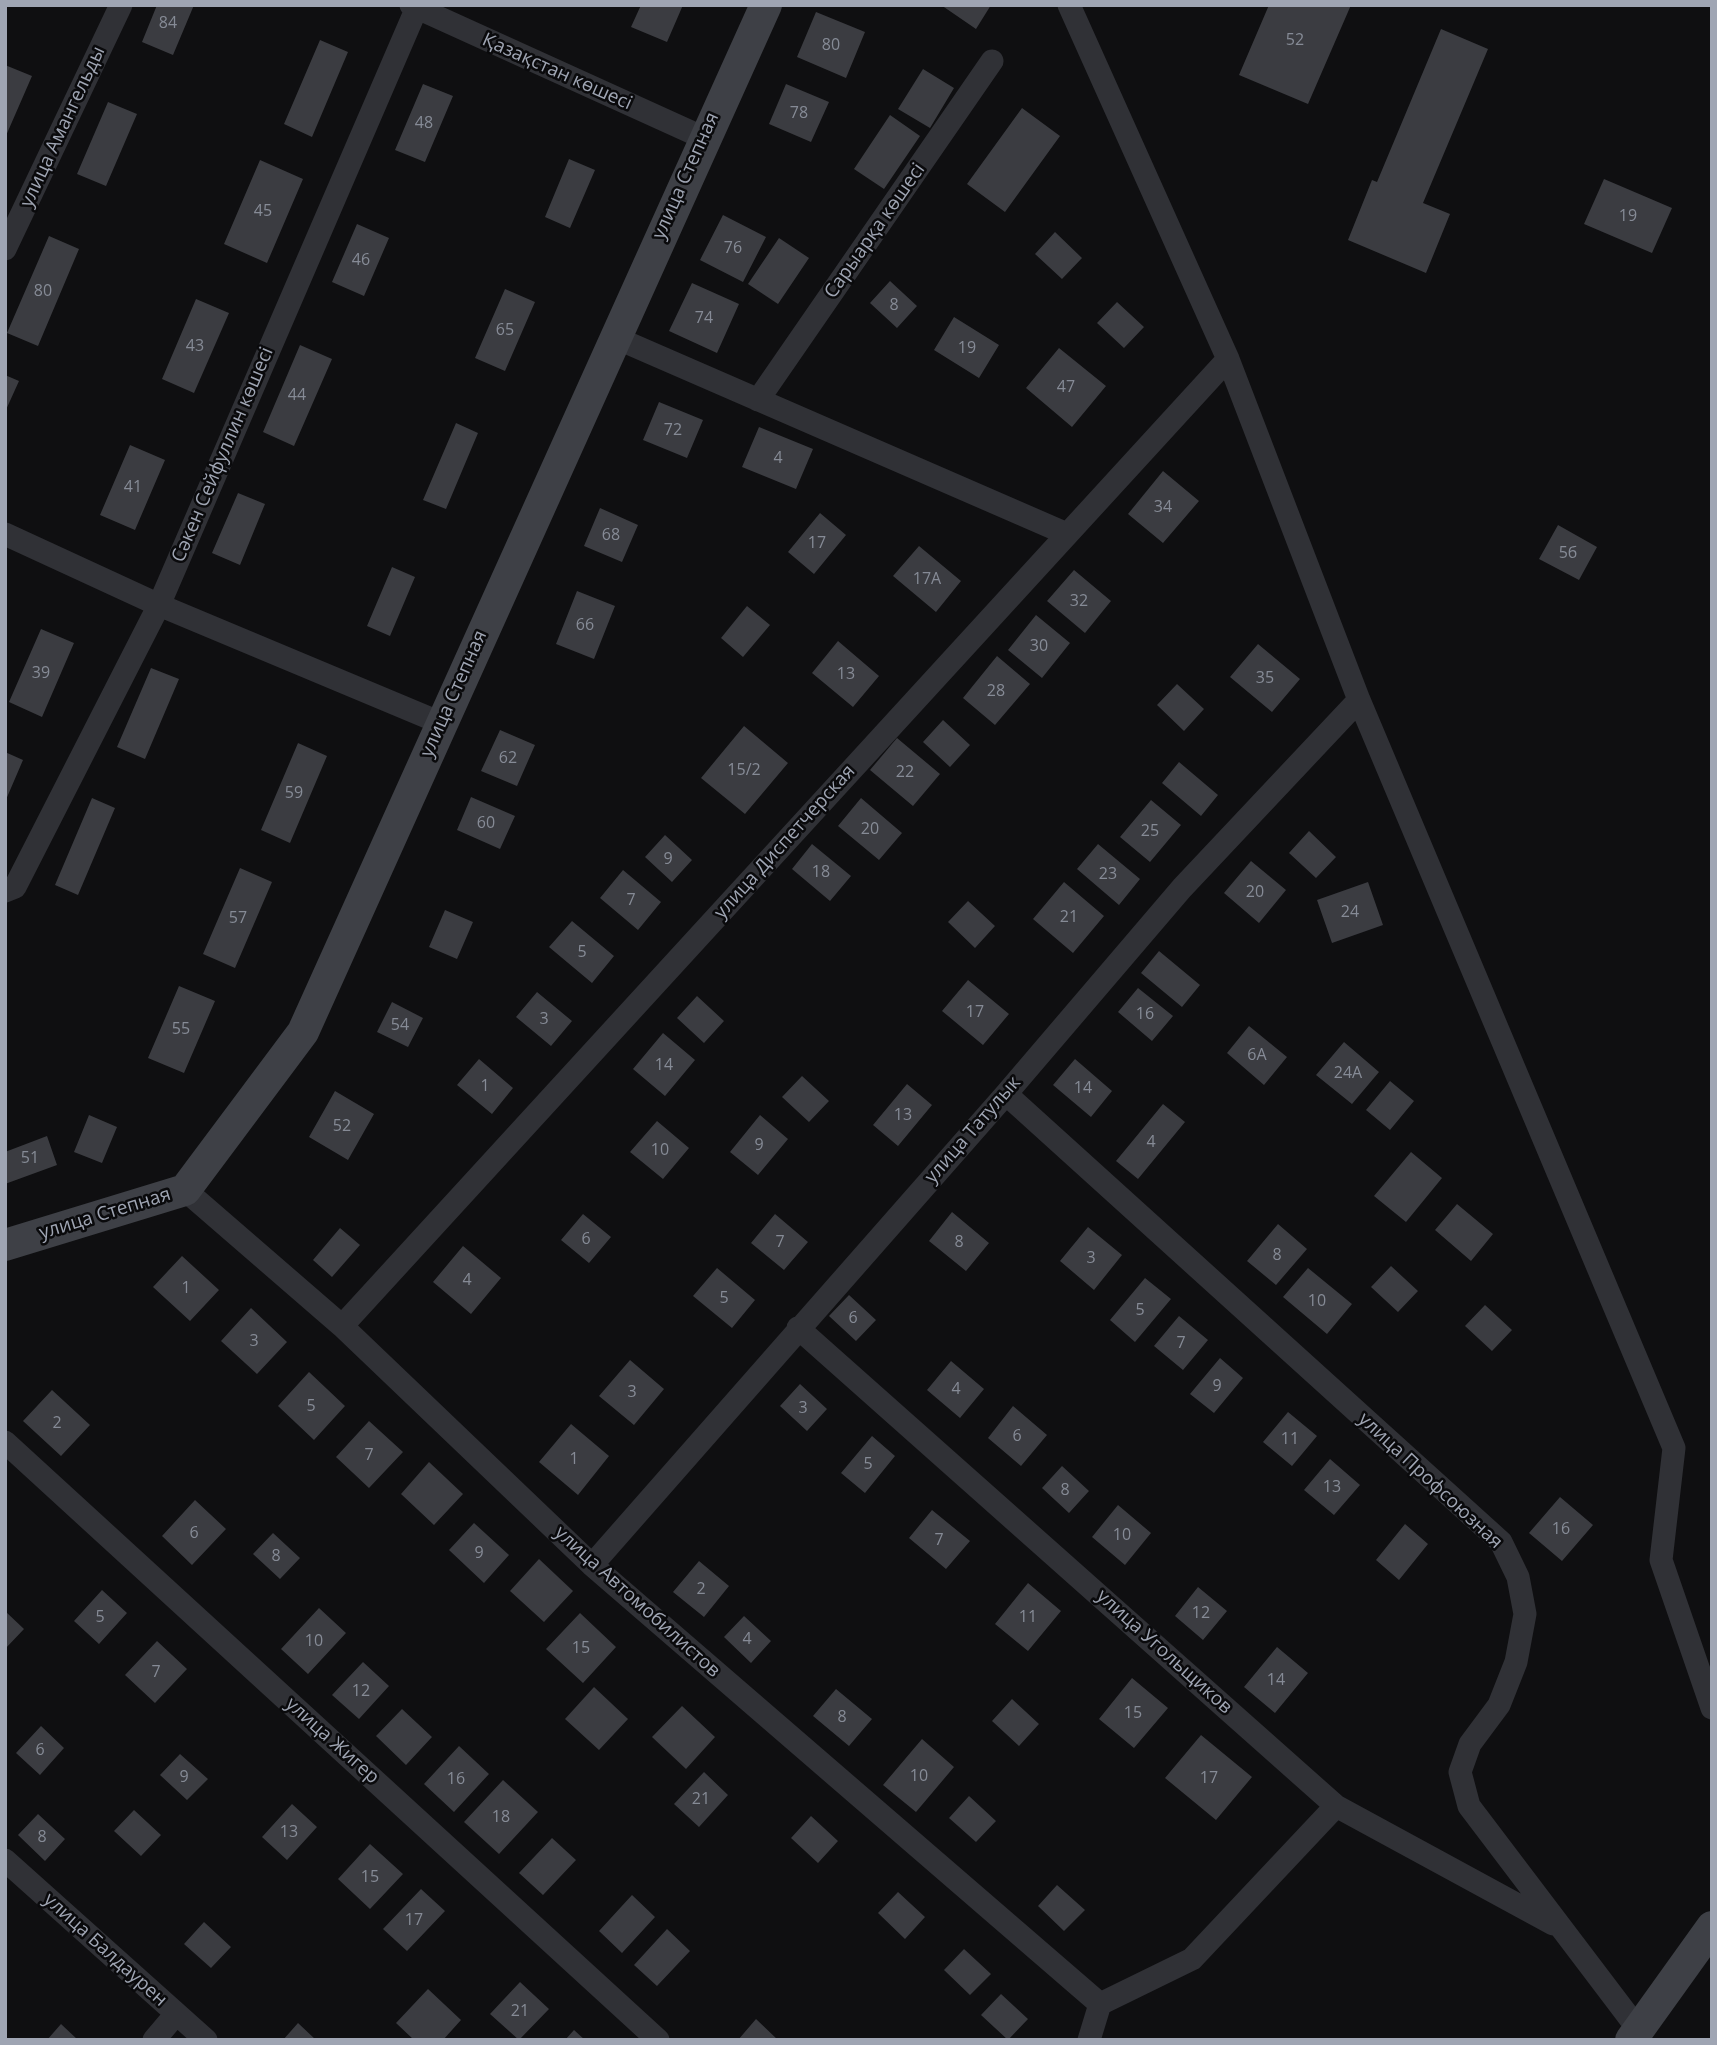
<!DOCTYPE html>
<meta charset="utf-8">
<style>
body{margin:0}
#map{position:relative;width:1717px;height:2045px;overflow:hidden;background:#0f0f11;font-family:"Open Sans",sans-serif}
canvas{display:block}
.frame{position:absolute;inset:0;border:7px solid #9fa5b3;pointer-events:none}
</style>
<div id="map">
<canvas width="1717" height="2045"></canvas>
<div class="frame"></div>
</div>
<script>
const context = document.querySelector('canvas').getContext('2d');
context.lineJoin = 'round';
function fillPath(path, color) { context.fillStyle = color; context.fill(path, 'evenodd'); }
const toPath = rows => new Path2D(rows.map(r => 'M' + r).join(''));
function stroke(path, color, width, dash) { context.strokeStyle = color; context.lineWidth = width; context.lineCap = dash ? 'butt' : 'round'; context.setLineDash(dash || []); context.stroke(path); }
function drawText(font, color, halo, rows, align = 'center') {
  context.font = font + ' "Open Sans",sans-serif'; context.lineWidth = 5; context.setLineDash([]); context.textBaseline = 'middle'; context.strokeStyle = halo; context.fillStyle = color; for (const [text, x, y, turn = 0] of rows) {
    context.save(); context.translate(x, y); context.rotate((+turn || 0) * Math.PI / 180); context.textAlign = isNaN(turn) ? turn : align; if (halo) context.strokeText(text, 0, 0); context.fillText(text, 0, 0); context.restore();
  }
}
const building = toPath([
 [157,5,194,5,173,55,142,42],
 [641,5,683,5,667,42,631,27],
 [941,5,991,5,976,29],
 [1269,5,1351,5,1308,104,1239,75],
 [816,12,865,32,846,78,797,57],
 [1441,29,1488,49,1423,203,1450,214,1426,273,1348,240,1372,180,1377,182],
 [320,40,348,52,312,137,284,124],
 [5,65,32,76,5,138],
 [923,69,954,88,930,128,898,109],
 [423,84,453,96,425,162,395,150],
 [786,84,829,102,811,142,769,124],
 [108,102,137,114,106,186,77,174],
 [1022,108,1060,136,1005,212,967,184],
 [890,115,920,136,884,189,854,169],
 [569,159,595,170,570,228,545,217],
 [260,160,303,179,267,263,224,244],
 [1604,179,1672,208,1652,253,1584,224],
 [723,215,766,237,743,282,700,260],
 [357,224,389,238,364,296,332,282],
 [1055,232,1082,258,1062,279,1035,254],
 [49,236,79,249,38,346,7,333],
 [779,238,809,258,778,304,748,284],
 [890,281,917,306,897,328,870,303],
 [692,283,739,304,717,353,669,331],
 [505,289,535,302,505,371,475,358],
 [196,299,229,313,194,393,162,379],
 [1117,302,1144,327,1124,348,1097,323],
 [954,317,999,345,979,378,934,350],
 [300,345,332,359,294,446,263,432],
 [1059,348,1106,386,1072,427,1026,388],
 [5,375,19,381,5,412],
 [659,402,703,420,687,458,643,440],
 [456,423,478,433,446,509,423,500],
 [759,427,813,449,796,489,742,467],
 [130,445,165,460,135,530,100,515],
 [1163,471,1199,501,1163,543,1128,514],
 [238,493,265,504,240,565,212,553],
 [600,508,638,525,622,562,584,546],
 [820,513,846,535,814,574,788,552],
 [1558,525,1597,547,1579,580,1539,559],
 [919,546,961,581,936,612,893,576],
 [392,567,415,577,390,636,367,626],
 [1074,570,1111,601,1085,633,1047,601],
 [577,591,615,606,594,659,556,644],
 [747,606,770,625,743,657,721,638],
 [1036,615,1070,643,1042,678,1008,650],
 [41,629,74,643,42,717,9,702],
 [838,641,879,676,853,707,812,673],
 [1258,644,1300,679,1272,712,1230,677],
 [997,656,1030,684,995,725,963,698],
 [151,668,179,679,145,759,117,747],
 [1177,684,1204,709,1184,731,1157,705],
 [943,720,970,745,950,767,923,742],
 [744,726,788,763,745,814,701,778],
 [500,730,535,745,517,786,481,771],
 [897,738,940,774,913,806,870,770],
 [298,743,327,756,290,843,261,830],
 [5,752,23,760,5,802],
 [1179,762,1218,795,1201,816,1162,783],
 [471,797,515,816,500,849,457,830],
 [92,798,115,808,78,895,55,885],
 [861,798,902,833,879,860,838,826],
 [1151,800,1181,825,1150,862,1120,837],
 [1309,831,1336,857,1316,878,1289,853],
 [665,835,692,860,672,882,645,857],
 [812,844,851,876,830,901,792,869],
 [1098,844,1140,879,1119,905,1077,869],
 [1251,861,1286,890,1259,923,1224,893],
 [240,868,272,882,235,968,203,954],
 [623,870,661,902,638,930,600,898],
 [1064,882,1104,916,1073,953,1033,919],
 [1368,882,1383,925,1332,943,1317,900],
 [968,901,995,926,975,948,948,922],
 [445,910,473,922,457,959,429,947],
 [572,921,614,956,592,983,549,947],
 [1159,951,1200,985,1182,1007,1141,973],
 [968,980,1009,1014,983,1045,942,1011],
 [179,986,215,1001,184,1073,148,1058],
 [1138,988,1173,1016,1152,1041,1118,1012],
 [537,992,572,1021,551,1046,516,1017],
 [697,996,724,1021,704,1043,677,1018],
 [392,1002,423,1018,408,1047,377,1032],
 [1249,1026,1287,1057,1264,1085,1227,1053],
 [663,1033,695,1060,665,1096,633,1069],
 [1344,1042,1379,1072,1352,1104,1316,1075],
 [479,1059,513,1088,492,1114,457,1085],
 [1075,1059,1112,1091,1091,1117,1053,1085],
 [802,1076,829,1101,809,1122,782,1097],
 [1390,1081,1414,1101,1390,1130,1366,1110],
 [907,1084,932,1105,898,1146,873,1125],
 [335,1091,374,1114,348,1160,309,1137],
 [1163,1104,1185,1122,1138,1179,1116,1161],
 [89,1115,117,1127,102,1163,74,1152],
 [760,1115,788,1139,758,1175,730,1152],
 [657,1121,689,1148,663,1179,630,1152],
 [47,1136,57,1165,5,1184,5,1152],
 [1411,1152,1442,1178,1406,1222,1374,1196],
 [1457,1204,1493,1234,1471,1261,1435,1230],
 [952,1212,989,1243,966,1271,929,1241],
 [583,1214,611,1237,589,1263,561,1240],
 [775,1214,808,1242,784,1270,751,1243],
 [1278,1224,1307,1249,1276,1285,1247,1261],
 [1088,1227,1122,1255,1094,1290,1060,1261],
 [340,1228,360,1245,332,1277,313,1260],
 [463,1246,501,1278,471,1314,433,1282],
 [182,1256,219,1290,190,1321,153,1287],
 [1391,1266,1418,1291,1398,1312,1371,1287],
 [717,1268,755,1300,732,1328,693,1296],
 [1308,1268,1352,1304,1327,1334,1283,1297],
 [1145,1278,1171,1299,1135,1342,1110,1320],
 [849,1295,876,1320,856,1341,829,1316],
 [1485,1305,1512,1330,1492,1351,1465,1326],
 [251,1308,287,1342,257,1374,221,1341],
 [1179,1316,1208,1340,1183,1370,1154,1346],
 [1220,1358,1243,1378,1214,1413,1190,1394],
 [630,1360,664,1389,634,1425,599,1396],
 [951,1361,984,1389,960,1418,927,1390],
 [309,1372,345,1406,314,1440,278,1406],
 [800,1384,827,1409,807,1431,780,1406],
 [52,1390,90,1425,61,1456,23,1421],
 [1013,1406,1047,1435,1021,1466,988,1438],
 [1288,1412,1317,1436,1292,1466,1263,1442],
 [369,1421,403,1452,369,1488,336,1457],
 [571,1424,609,1456,578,1495,539,1462],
 [872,1436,895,1456,865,1493,841,1473],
 [1330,1459,1360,1485,1334,1515,1304,1490],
 [429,1462,463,1494,434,1525,401,1494],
 [1062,1466,1089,1491,1069,1513,1042,1488],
 [1560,1497,1593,1525,1562,1561,1529,1533],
 [195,1500,226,1529,192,1565,162,1536],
 [1118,1505,1151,1533,1125,1565,1092,1537],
 [932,1510,970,1541,946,1569,909,1538],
 [474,1523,509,1555,484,1583,449,1550],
 [1405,1524,1428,1544,1399,1580,1376,1560],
 [273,1533,300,1558,280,1579,253,1554],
 [539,1559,573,1591,544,1622,510,1591],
 [699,1561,729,1586,704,1617,673,1592],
 [1028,1583,1061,1611,1028,1651,995,1624],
 [1198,1587,1227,1611,1203,1640,1175,1616],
 [102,1590,127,1613,99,1644,74,1621],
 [319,1608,346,1633,308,1674,281,1649],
 [5,1611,24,1629,5,1649],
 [580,1613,616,1647,583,1683,546,1649],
 [744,1616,771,1641,751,1663,724,1637],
 [157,1641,187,1669,155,1703,125,1675],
 [1277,1647,1308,1673,1275,1713,1244,1687],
 [363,1662,389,1686,359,1719,332,1695],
 [1132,1678,1168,1708,1134,1748,1099,1719],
 [594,1687,628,1719,599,1750,565,1719],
 [836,1689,872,1719,849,1746,813,1716],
 [1012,1699,1039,1724,1019,1746,992,1721],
 [682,1706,715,1737,686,1769,652,1737],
 [402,1709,432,1737,406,1765,376,1736],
 [41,1726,64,1748,40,1775,16,1753],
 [1201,1735,1252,1777,1216,1820,1165,1778],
 [922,1739,954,1767,916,1812,883,1785],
 [459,1746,489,1774,454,1812,424,1784],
 [180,1754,208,1779,187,1800,160,1775],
 [704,1772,728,1795,699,1827,674,1804],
 [503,1780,538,1812,499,1854,464,1822],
 [969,1796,996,1821,976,1842,949,1818],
 [292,1804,317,1827,287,1860,262,1837],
 [134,1810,161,1835,141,1856,114,1831],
 [38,1814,65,1839,45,1861,18,1835],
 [811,1816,838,1841,818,1863,791,1838],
 [552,1838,576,1860,543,1895,519,1873],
 [370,1844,403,1874,370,1909,338,1879],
 [1057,1885,1085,1910,1064,1931,1038,1906],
 [421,1889,445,1911,407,1951,383,1929],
 [898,1892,925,1917,905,1939,878,1913],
 [632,1895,655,1917,622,1953,599,1931],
 [204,1922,231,1947,211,1968,184,1944],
 [667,1929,690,1951,657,1986,634,1965],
 [964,1949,991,1974,970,1995,944,1970],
 [520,1982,549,2009,519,2040,490,2014],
 [428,1989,461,2020,443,2040,414,2040,396,2023],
 [1001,1994,1028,2019,1008,2040,981,2015],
 [756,2019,778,2040,738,2040],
 [298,2023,316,2040,283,2040],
 [61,2024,78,2040,47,2040],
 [574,2030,585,2040,565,2040]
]);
const street = toPath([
 [411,5,704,138],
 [1069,5,1228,359,1359,700,1674,1448,1661,1560,1712,1708],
 [5,249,121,5],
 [614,337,1067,534],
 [758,400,992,61],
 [5,534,159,605,441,723],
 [5,891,15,887,159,605,418,5],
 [1006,1094,1501,1542,1518,1577,1525,1614,1516,1662,1499,1705,1470,1744,1460,1772,1469,1806,1638,2029],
 [185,1190,342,1326,592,1565,1100,2004],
 [342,1326,1228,359],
 [798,1328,1336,1806,1553,1924],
 [5,1442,658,2040],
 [592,1565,1006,1094,1182,888,1359,700],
 [5,1860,206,2040],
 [154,2040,176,2014],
 [1089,2040,1100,2004,1192,1959,1336,1806]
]);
const secondary = toPath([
 [5,1245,185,1190,303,1032,766,5],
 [1631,2040,1712,1927]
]);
const numberNames = [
 ["84",168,23],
 ["52",1295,40],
 ["80",831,45],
 ["78",799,113],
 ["48",424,123],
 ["45",263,211],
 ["19",1628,216],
 ["76",733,248],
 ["46",361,260],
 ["80",43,291],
 ["8",894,305],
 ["74",704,318],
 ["65",505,330],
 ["43",195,346],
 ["19",967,348],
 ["47",1066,387],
 ["44",297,395],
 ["72",673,430],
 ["4",778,458],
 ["41",133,487],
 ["34",1163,507],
 ["68",611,535],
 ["17",817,543],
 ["5б",1568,553],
 ["17А",927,579],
 ["32",1079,601],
 ["66",585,625],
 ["30",1039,646],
 ["39",41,673],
 ["13",846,674],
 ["35",1265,678],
 ["28",996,691],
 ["62",508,758],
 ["15/2",744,770],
 ["22",905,772],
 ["59",294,793],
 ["60",486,823],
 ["20",870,829],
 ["25",1150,831],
 ["9",668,859],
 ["18",821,872],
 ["23",1108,874],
 ["20",1255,892],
 ["7",631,900],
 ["24",1350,912],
 ["21",1069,917],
 ["57",238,918],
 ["5",582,952],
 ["17",975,1012],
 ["16",1145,1014],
 ["3",544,1019],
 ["54",400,1025],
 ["55",181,1029],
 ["6А",1257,1055],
 ["14",664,1065],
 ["24А",1348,1073],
 ["1",485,1086],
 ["14",1083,1088],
 ["13",903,1115],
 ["52",342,1126],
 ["4",1151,1142],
 ["9",759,1145],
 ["10",660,1150],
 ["51",30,1158],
 ["6",586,1239],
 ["7",780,1242],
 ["8",959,1242],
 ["8",1277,1255],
 ["3",1091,1258],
 ["4",467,1280],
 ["1",186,1288],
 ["5",724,1298],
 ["10",1317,1301],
 ["5",1140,1310],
 ["6",853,1318],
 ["3",254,1341],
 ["7",1181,1343],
 ["9",1217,1386],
 ["4",956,1389],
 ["3",632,1392],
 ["5",311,1406],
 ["3",803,1408],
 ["2",57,1423],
 ["6",1017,1436],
 ["11",1290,1439],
 ["7",369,1455],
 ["1",574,1459],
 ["5",868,1464],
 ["13",1332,1487],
 ["8",1065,1490],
 ["16",1561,1529],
 ["6",194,1533],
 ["10",1122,1535],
 ["7",939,1540],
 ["9",479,1553],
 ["8",276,1556],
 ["2",701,1589],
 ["12",1201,1613],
 ["5",100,1617],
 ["11",1028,1617],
 ["4",747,1639],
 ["10",314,1641],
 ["15",581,1648],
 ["7",156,1672],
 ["14",1276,1680],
 ["12",361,1691],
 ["15",1133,1713],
 ["8",842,1717],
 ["6",40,1750],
 ["10",919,1776],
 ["9",184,1777],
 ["17",1209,1778],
 ["16",456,1779],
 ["21",701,1799],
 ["18",501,1817],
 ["13",289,1832],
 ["8",42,1837],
 ["15",370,1877],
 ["17",414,1920],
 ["21",520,2011]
];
const streetNames = [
 ["Қазақстан көшесі",557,72,24],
 ["улица Амангельды",63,127,-65],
 ["улица Степная",686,176,-66],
 ["Сарыарқа көшесі",875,231,-55],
 ["Сәкен Сейфуллин көшесі",223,455,-67],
 ["улица Степная",454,694,-66],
 ["улица Диспетчерская",785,842,-48],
 ["улица Татулык",973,1130,-49],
 ["улица Степная",105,1214,-17],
 ["улица Профсоюзная",1430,1481,43],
 ["улица Автомобилистов",637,1602,42],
 ["улица Угольщиков",1164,1652,42],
 ["улица Жигер",332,1741,42],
 ["улица Балдаурен",105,1950,42]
];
fillPath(building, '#3b3c41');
stroke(street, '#303136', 23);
stroke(secondary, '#3e4046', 32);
drawText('16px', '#868b96', null, numberNames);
drawText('19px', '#9fa5b3', '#0a0a0c', streetNames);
</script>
